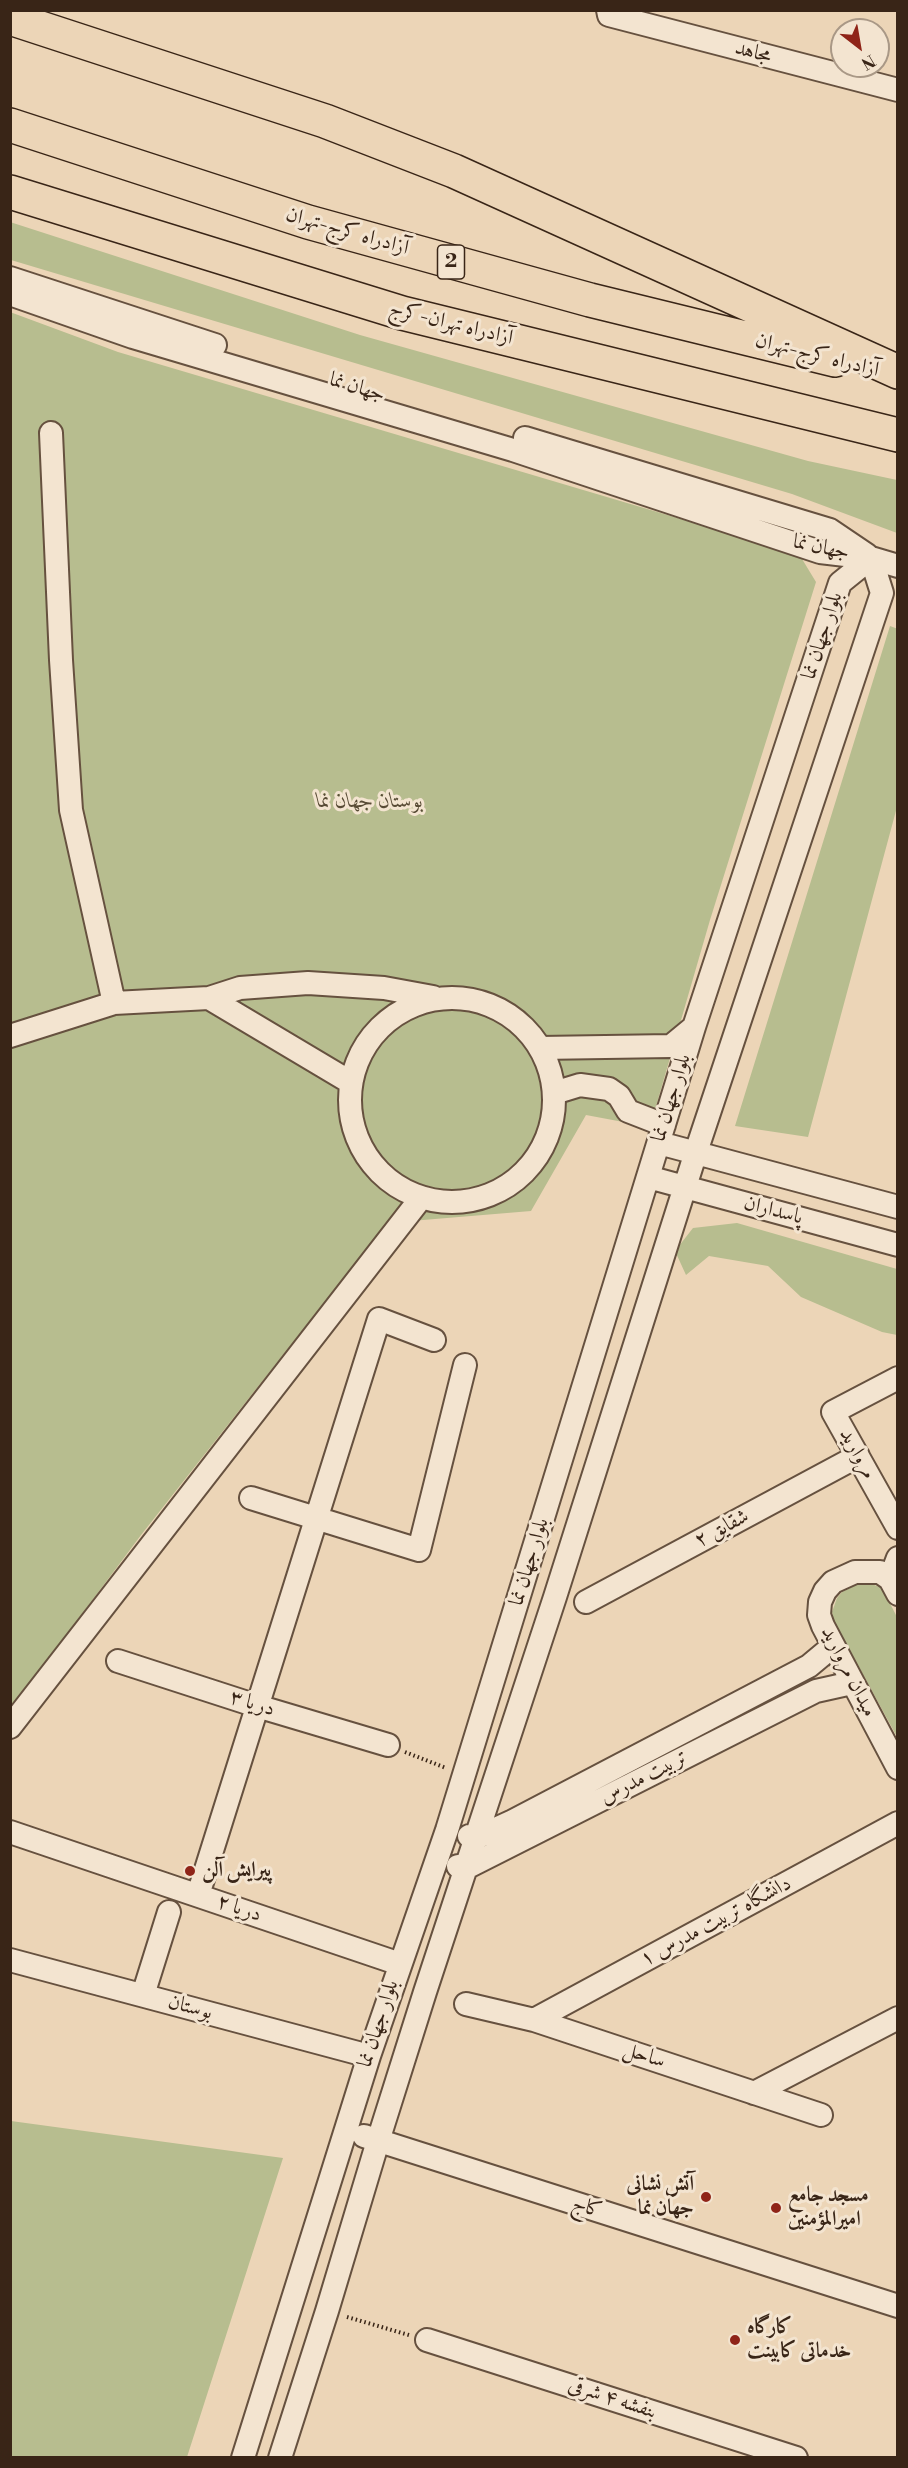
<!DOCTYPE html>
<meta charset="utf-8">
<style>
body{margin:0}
#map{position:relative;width:908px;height:2468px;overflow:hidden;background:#ecd5b7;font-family:"Libre Bodoni",serif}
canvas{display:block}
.frame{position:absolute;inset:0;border:12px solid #392517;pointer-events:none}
.north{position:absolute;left:830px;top:18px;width:60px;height:60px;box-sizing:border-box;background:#f3e4d0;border:2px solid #a99886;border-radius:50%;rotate:149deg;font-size:16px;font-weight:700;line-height:24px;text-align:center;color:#392517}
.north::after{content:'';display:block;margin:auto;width:21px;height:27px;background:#8f2418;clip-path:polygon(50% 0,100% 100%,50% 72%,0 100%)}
</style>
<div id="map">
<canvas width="908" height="2468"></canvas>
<div class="frame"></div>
<div class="north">N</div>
</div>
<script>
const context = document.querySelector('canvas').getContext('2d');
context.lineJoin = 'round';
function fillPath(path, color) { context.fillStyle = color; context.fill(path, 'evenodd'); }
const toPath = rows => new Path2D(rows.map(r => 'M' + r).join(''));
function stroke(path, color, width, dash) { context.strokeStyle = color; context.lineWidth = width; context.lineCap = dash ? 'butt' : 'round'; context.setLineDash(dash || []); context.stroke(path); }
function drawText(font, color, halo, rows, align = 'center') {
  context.font = font + ' "Libre Bodoni",Amiri,serif'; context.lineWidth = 6; context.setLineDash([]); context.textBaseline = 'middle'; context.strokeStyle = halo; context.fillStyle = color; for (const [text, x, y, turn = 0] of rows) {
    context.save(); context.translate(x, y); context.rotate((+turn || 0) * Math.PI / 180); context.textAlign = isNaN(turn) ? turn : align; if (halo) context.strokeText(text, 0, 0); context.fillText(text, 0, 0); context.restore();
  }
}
const green = toPath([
 [10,222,360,335,808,461,897,480,897,533,792,494,11,260],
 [10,312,118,352,799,554,816,582,710,920,650,1127,586,1115,531,1211,387,1223,141,1535,11,1709],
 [890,626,898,629,897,807,808,1137,735,1126],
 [737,1223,897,1269,897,1335,882,1332,801,1297,768,1266,709,1256,686,1275,675,1251,693,1228],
 [869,1583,882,1588,897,1617,897,1737,834,1621,832,1612,837,1598,842,1592,858,1584],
 [11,2121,283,2158,187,2457,11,2457]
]);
const path = toPath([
 [405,1752,446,1768],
 [347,2317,409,2335]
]);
const minor = toPath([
 [608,10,609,15,898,90],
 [10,278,215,345],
 [10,294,133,337,513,450,820,552,871,558,898,566],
 [51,433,61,660,71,810,114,1003],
 [525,438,830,530,867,555],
 [209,998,350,1082],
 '350 1100a102 102 0 1 1 204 0a102 102 0 1 1-204 0Z',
 [10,1036,114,1003,209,998,240,988,308,983,384,988,433,997],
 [540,1048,671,1046,694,1027],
 [554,1093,580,1085,609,1089,619,1096,628,1111,664,1125],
 [659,1143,898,1207],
 [648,1177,898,1245],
 [898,1378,833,1412,898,1528],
 [251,1498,419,1550,465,1365],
 [890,1579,898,1558],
 [898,1594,890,1579,880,1572,855,1572,833,1582,825,1591,820,1602,819,1615,823,1626,898,1768],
 [586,1602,858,1456],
 [118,1661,257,1706,388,1745],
 [10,1727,421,1198],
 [10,1832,400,1964],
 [469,1836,476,1838,513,1821,809,1666,833,1646],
 [458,1866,466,1868,816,1691,852,1683],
 [198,1895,379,1319,434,1340],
 [10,1960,369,2056],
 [143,1995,169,1912],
 [466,2004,534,2020,821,2115],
 [534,2020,898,1823],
 [754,2093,898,2018],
 [364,2136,898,2306],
 [427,2340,796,2458],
 [243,2458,369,2056,447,1830,694,1027,840,583,871,558],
 [280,2458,327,2311,378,2141,425,1992,555,1597,696,1152,882,593,871,558]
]);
const highway = toPath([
 [10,18,325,121,454,171,898,372],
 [10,125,308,222,590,300,835,360],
 [10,192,402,313,898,435]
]);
const markers = [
 [190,1871,6,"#8f2418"],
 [706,2197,6,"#8f2418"],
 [776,2208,6,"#8f2418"],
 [735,2340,6,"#8f2418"]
];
const shields = [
 [451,262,27]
];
const shieldNames = [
 ["2",451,262]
];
const streetNames = [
 ["مجاهد",753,53,15],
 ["آزادراه کرج-تهران",347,232,16],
 ["آزادراه تهران-کرج",451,324,14],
 ["آزادراه کرج-تهران",817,356,14],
 ["جهان نما",357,388,17],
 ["جهان نما",821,548,12],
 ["بلوار جهان نما",823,636,-72],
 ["بلوار جهان نما",672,1098,-73],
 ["پاسداران",773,1211,15],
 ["مروارید",857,1454,61],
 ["شقایق ۲",722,1529,-28],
 ["بلوار جهان نما",530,1562,-73],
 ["میدان مروارید",848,1672,63],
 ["دریا ۳",252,1704,17],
 ["تربیت مدرس",644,1778,-27],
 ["دریا ۲",239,1909,19],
 ["۱ دانشگاه تربیت مدرس",716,1922,-28],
 ["بوستان",190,2008,15],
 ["بلوار جهان نما",379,2024,-72],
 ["ساحل",644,2056,18],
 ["کاج",587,2208,18],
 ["بنفشه ۴ شرقی",612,2399,18]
];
const parkNames = [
 ["بوستان جهان نما",370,802]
];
const poiNames = [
 ["پیرایش آلن",202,1871],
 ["آتش نشانی",694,2185,"right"],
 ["جهان نما",694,2209,"right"],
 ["مسجد جامع",788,2196],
 ["امیرالمؤمنین",788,2220],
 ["کارگاه",747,2328],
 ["خدماتی کابینت",747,2352]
];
fillPath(green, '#b7bd8f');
stroke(minor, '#66513f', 26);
stroke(highway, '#392517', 36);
stroke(path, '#392517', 4, [1.5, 3]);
stroke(minor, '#f3e4d0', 22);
stroke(highway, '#ecd5b7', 33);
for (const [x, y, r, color] of markers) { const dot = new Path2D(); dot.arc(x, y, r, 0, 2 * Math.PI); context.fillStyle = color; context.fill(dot); stroke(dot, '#f3e4d0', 2); }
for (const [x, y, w] of shields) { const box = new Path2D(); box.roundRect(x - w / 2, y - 17, w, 34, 4.5); context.fillStyle = '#f3e4d0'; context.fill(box); stroke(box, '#392517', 1.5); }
drawText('bold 20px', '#392517', null, shieldNames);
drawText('21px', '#392517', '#f3e4d0', streetNames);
drawText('italic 21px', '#584b35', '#f3e4d0', parkNames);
drawText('bold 21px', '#392517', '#f3e4d0', poiNames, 'left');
</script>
